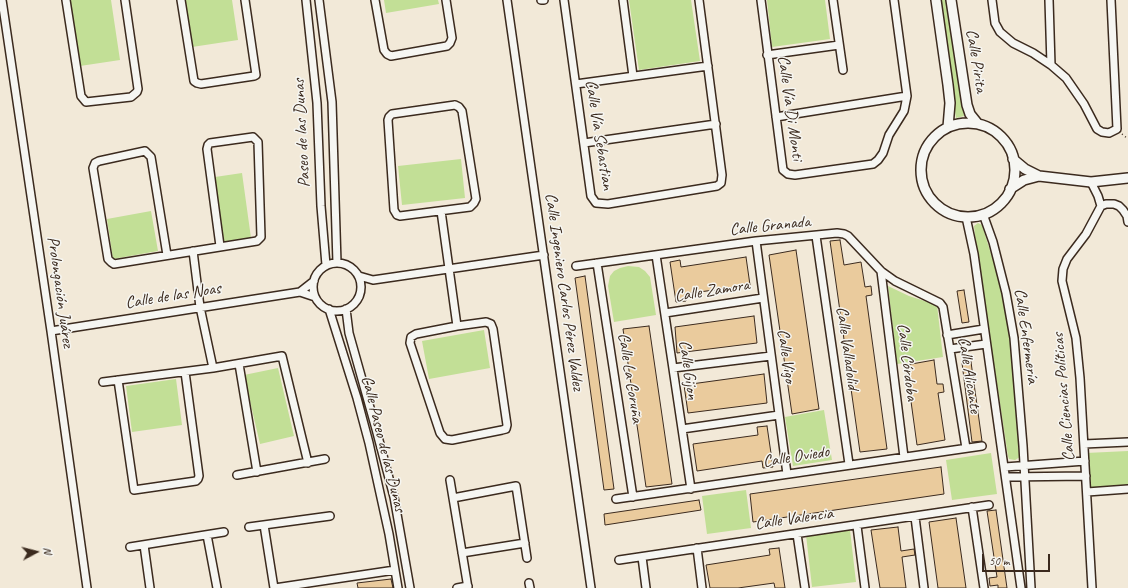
<!DOCTYPE html>
<meta charset="utf-8">
<style>
body{margin:0}
#map{position:relative;width:1128px;height:588px;overflow:hidden;background:#f2e9d8;font-family:Caveat,sans-serif}
canvas{display:block}
.north{position:absolute;left:16px;top:532px;width:40px;height:40px;-webkit-text-stroke:3px #f6f6f2;paint-order:stroke;rotate:83deg;font-size:11px;font-weight:700;line-height:16px;text-align:center;color:#3b2a1e}
.north::after{content:'';display:block;margin:auto;width:14px;height:18px;background:#3b2a1e;clip-path:polygon(50% 0,100% 100%,50% 72%,0 100%)}
.scale{position:absolute;left:982px;top:554px;width:68px;height:18px;box-sizing:border-box;border:2px solid #3b2a1e;border-top:0;padding-left:5px;font-size:12px;line-height:14px;white-space:nowrap;color:#3b2a1e;-webkit-text-stroke:3px #f6f6f2;paint-order:stroke}
</style>
<div id="map">
<canvas width="1128" height="588"></canvas>
<div class="north">N</div>
<div class="scale">50 m</div>
</div>
<script>
const context = document.querySelector('canvas').getContext('2d');
context.lineJoin = 'round';
function fillPath(path, color) { context.fillStyle = color; context.fill(path, 'evenodd'); }
const toPath = rows => new Path2D(rows.map(r => 'M' + r).join(''));
function stroke(path, color, width, dash) { context.strokeStyle = color; context.lineWidth = width; context.lineCap = dash ? 'butt' : 'round'; context.setLineDash(dash || []); context.stroke(path); }
function drawText(font, color, halo, rows, align = 'center') {
  context.font = font + ' Caveat,sans-serif'; context.lineWidth = 3; context.setLineDash([]); context.textBaseline = 'middle'; context.strokeStyle = halo; context.fillStyle = color; for (const [text, x, y, turn = 0] of rows) {
    context.save(); context.translate(x, y); context.rotate((+turn || 0) * Math.PI / 180); context.textAlign = isNaN(turn) ? turn : align; if (halo) context.strokeText(text, 0, 0); context.fillText(text, 0, 0); context.restore();
  }
}
const green = toPath([
 [70,0,111,0,120,60,80,66],
 [185,0,232,0,238,40,192,47],
 [384,0,438,0,439,4,386,13],
 [629,0,691,0,700,61,639,70],
 [767,0,825,0,830,39,772,47],
 [939,0,949,0,952,20,964,116,956,118],
 [461,159,465,198,402,205,398,166],
 [242,173,251,238,245,241,224,244,215,177],
 [151,211,158,251,113,259,107,219],
 [978,223,982,225,1001,286,1011,332,1020,447,1020,457,1015,460,1009,459,1008,456,977,254,974,226],
 [628,266,639,267,645,271,650,277,656,315,614,322,608,286,610,276,614,271,620,268],
 [888,286,909,296,937,305,943,357,897,364],
 [484,330,490,368,429,379,422,341],
 [278,368,294,436,260,444,244,375],
 [176,379,182,425,132,432,126,386],
 [824,410,832,460,793,466,785,417],
 [1128,451,1128,486,1090,488,1086,453],
 [991,453,997,494,952,500,946,460],
 [746,490,751,528,707,534,702,496],
 [850,530,856,582,812,587,806,535]
]);
const building = toPath([
 [840,240,844,265,861,262,865,287,871,286,872,295,866,296,887,449,860,452,830,241,840,240],
 [796,250,819,409,792,414,769,255,796,250],
 [746,257,750,285,685,294,686,301,676,302,670,262,680,260,681,267,746,257],
 [585,276,614,489,604,490,575,278,585,276],
 [964,290,969,322,962,323,957,291,964,290],
 [754,316,757,343,677,353,675,327,754,316],
 [649,326,672,484,646,487,623,329,649,326],
 [934,360,937,384,943,384,944,392,938,393,945,440,917,445,906,365,934,360],
 [971,362,982,441,972,442,962,363,971,362],
 [764,374,767,403,688,413,684,385,764,374],
 [767,426,773,467,763,468,762,461,697,471,693,444,758,435,757,427,767,426],
 [941,467,944,494,753,522,750,494,941,467],
 [699,500,701,510,605,525,604,514,699,500],
 [996,510,1007,588,998,588,998,585,990,586,989,578,997,577,987,511,996,510],
 [956,518,966,588,938,588,929,522,956,518],
 [898,527,901,551,914,549,915,555,902,557,906,588,880,588,871,530,898,527],
 [779,548,785,588,775,588,774,583,738,588,710,588,706,565,770,555,769,549,779,548],
 [391,579,393,588,358,588,357,583,391,579]
]);
const path = toPath([
 [1122,134,1128,139]
]);
const minor = toPath([
 [2,0,51,331,87,588],
 [66,0,81,96,86,102,131,97,137,92,138,89,125,0],
 [181,0,194,81,197,83,201,84,254,76,256,75,245,0],
 [306,0,317,103,321,206,326,265],
 [319,0,332,102,337,263],
 [375,0,384,50,387,54,391,56,447,46,450,43,452,38,446,0],
 [507,0,591,588],
 [541,0,544,0],
 [564,0,591,196,596,203,608,204,717,186,721,183,722,175,699,0],
 [623,0,633,76],
 [761,0,783,170,788,174,795,175,873,164,878,160,883,153,889,135,904,111,907,96,894,0],
 [833,0,843,70],
 [992,0,995,23,1000,32,1013,43,1033,53,1051,65,1066,78,1084,104,1097,129,1102,132,1109,133,1117,129,1111,0],
 [1049,0,1051,65],
 [767,55,839,45],
 [576,84,708,66],
 [455,105,459,107,462,111,476,199,474,203,470,207,400,216,397,215,394,210,388,120,389,117,392,114,455,105],
 [776,117,907,96],
 [584,143,716,124],
 [1091,182,1098,196,1101,206],
 [441,211,457,326],
 [983,214,993,242,1006,293,1014,338,1023,446,1031,588],
 [966,217,974,254,1021,588],
 [816,236,849,464],
 [756,241,787,474],
 [193,251,200,307,213,368],
 [167,255,151,157,145,151,99,161,95,163,93,168,108,259,111,262,114,264,257,241,261,237,258,142,253,137,210,143,208,145,207,149,220,246],
 [656,255,691,489],
 [597,263,633,497],
 '313 287a24 24 0 1 1 48 0a24 24 0 1 1-48 0Z',
 [576,266,756,241,837,233,844,234,848,236,881,271,895,281,940,303,943,307,966,448],
 [881,271,904,457],
 [359,276,373,280,544,255],
 [300,292,314,281],
 [329,309,357,398,369,443,389,534,398,588],
 [346,309,349,333,376,429,394,497,410,588],
 [665,313,763,298],
 [486,322,491,324,493,329,507,425,506,429,502,430,452,440,445,439,440,433,410,343,411,337,416,334,457,326,486,322],
 [51,331,300,292,315,297],
 [947,335,984,329],
 [950,349,986,344],
 [239,364,257,472],
 [673,368,771,356],
 [118,380,134,490,196,481,198,479,199,476,185,372],
 [103,382,213,368,282,356,308,463],
 [682,429,779,415],
 [1084,444,1128,442],
 [1005,467,1085,461],
 [237,475,325,459],
 [1006,477,1086,476],
 [450,480,468,588],
 [1087,492,1128,489],
 [453,498,516,486,527,558],
 [616,499,982,446],
 [972,507,984,588],
 [915,517,924,588],
 [264,525,274,588],
 [857,526,865,588],
 [249,527,330,516],
 [797,534,805,588],
 [207,535,217,588],
 [144,545,150,588],
 [130,547,224,532],
 [697,548,702,588],
 [462,553,525,543],
 [642,557,646,588],
 [619,560,989,505],
 [529,583,530,588],
 [275,588,395,570],
 [457,588,468,586],
 [1092,588,1080,378,1076,338,1062,281,1063,269,1067,259,1086,234,1101,206,1106,204,1114,204,1119,206,1123,210,1127,216,1128,222]
]);
const tertiary = toPath([
 [936,0,948,85,950,103,948,127],
 [951,0,967,105,970,114,978,124],
 '921 170a47 47 0 1 1 94 0a47 47 0 1 1-94 0Z',
 [1013,159,1025,169,1039,176,1091,182,1128,178],
 [1010,189,1024,180,1039,176]
]);
const streetNames = [
 ["Calle Pirita",976,61,81],
 ["Calle Vía Di Monti",790,108,82],
 ["Paseo de las Dunas",302,133,-93],
 ["Calle Vía Sebastian",599,135,81],
 ["Calle Granada",770,226,-6],
 ["Calle Zamora",712,291,-9],
 ["Prolongación Juárez",60,292,82],
 ["Calle Ingeniero Carlos Pérez Valdez",564,292,82],
 ["Calle de las Noas",173,296,-9],
 ["Calle Enfermería",1026,336,82],
 ["Calle Valladolid",847,348,82],
 ["Calle Vigo",786,356,82],
 ["Calle Córdoba",907,362,83],
 ["Calle Gijon",688,370,82],
 ["Calle Alicante",969,375,81],
 ["Calle La Coruña",630,378,81],
 ["Calle Ciencias Políticas",1064,397,-95],
 ["Calle Paseo de las Dunas",383,444,76],
 ["Calle Oviedo",796,457,-9],
 ["Calle Valencia",794,519,-8]
];
fillPath(green, '#c2df96');
fillPath(building, '#eacb9d');
stroke(building, '#3b2a1e', 1);
stroke(minor, '#3b2a1e', 10);
stroke(tertiary, '#3b2a1e', 12);
stroke(path, '#3b2a1e', 1.5, [1, 3]);
stroke(minor, '#f6f6f2', 7);
stroke(tertiary, '#f6f6f2', 9);
drawText('17px', '#3b2a1e', '#f6f6f2', streetNames);
</script>
